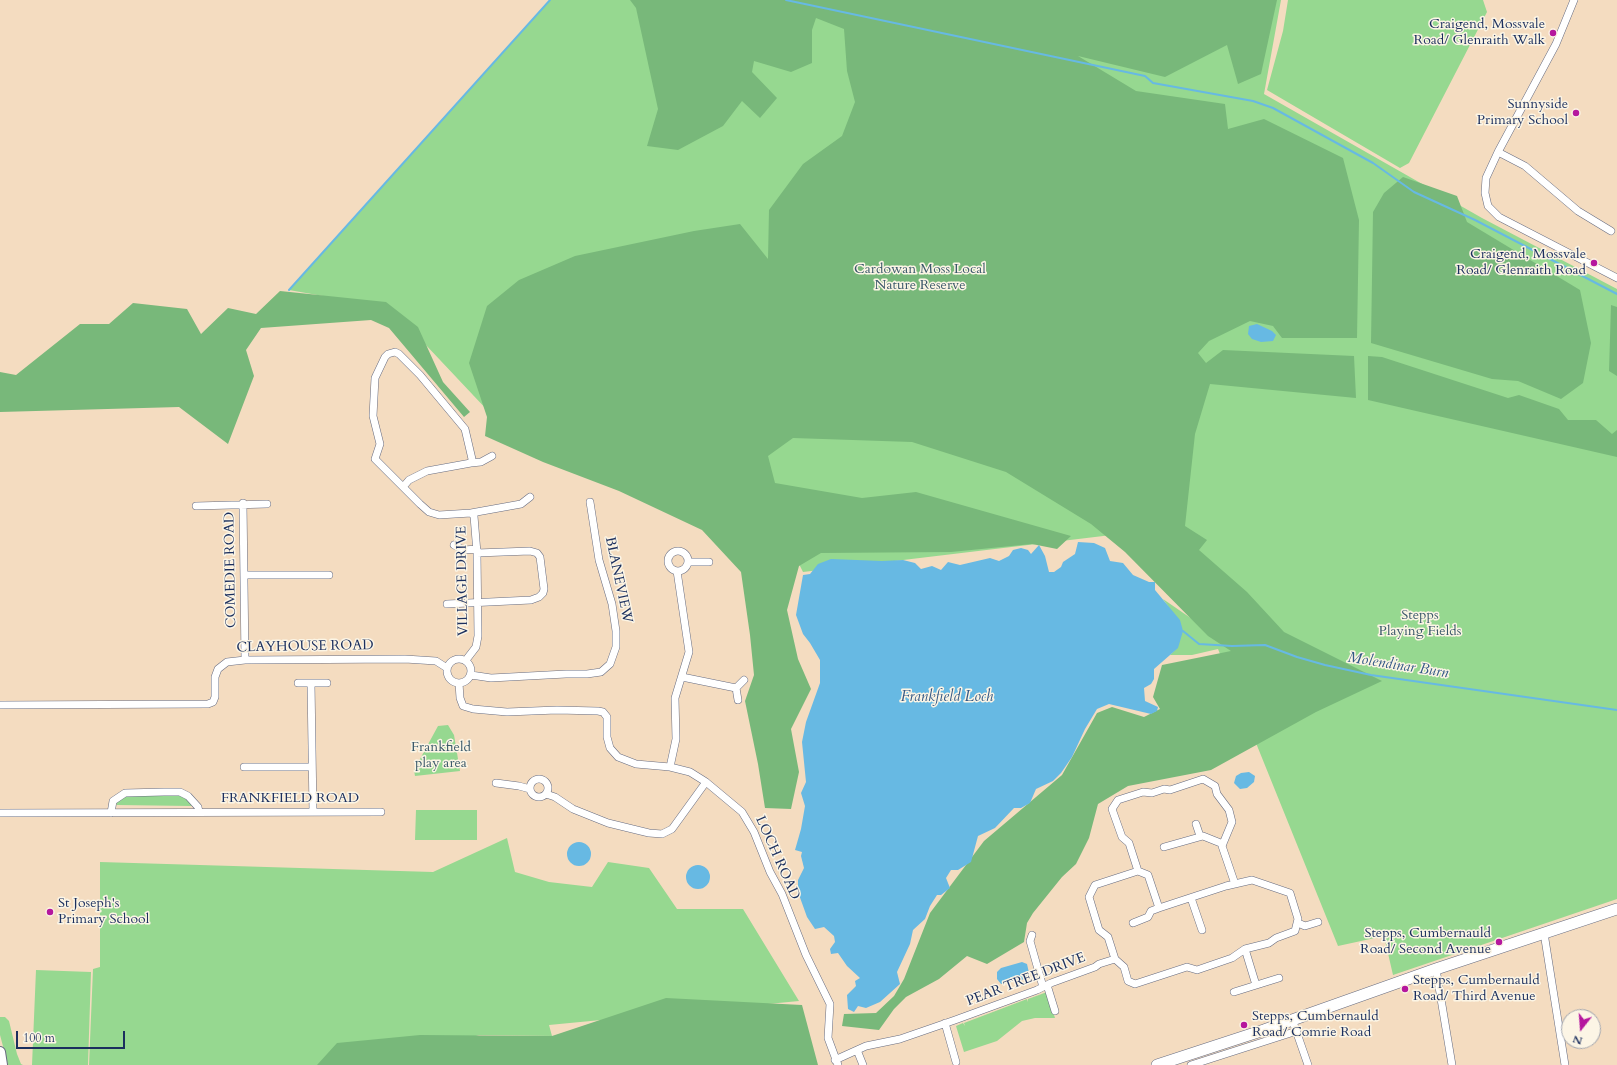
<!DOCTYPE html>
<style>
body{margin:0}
#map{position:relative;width:1617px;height:1065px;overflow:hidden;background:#f4dcc0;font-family:Cardo,serif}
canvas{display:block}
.north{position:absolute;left:1561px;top:1009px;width:40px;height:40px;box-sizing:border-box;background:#fcf5e5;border:1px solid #a2a6af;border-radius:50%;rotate:197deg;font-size:11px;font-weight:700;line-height:16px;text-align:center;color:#1b2f5e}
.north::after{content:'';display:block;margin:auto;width:14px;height:18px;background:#b5179e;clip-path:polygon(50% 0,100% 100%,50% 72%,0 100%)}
.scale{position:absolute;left:16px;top:1031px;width:109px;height:18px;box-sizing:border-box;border:2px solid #1b2f5e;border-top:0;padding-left:5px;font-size:12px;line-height:14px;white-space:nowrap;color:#1b2f5e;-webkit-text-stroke:3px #fcf5e5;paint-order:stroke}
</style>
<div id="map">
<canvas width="1617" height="1065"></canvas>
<div class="north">N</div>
<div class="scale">100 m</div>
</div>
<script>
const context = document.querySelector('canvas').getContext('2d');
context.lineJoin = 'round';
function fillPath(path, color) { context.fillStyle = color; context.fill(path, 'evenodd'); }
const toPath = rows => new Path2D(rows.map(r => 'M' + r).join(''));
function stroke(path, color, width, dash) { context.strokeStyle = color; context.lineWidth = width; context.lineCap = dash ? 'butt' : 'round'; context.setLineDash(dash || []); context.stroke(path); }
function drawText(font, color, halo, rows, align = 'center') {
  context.font = font + ' Cardo,serif'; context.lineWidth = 3; context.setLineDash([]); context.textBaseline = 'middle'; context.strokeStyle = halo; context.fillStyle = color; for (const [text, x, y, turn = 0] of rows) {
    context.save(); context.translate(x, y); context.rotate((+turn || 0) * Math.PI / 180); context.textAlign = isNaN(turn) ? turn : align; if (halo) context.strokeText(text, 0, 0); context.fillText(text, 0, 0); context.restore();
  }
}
const green = toPath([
 [550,0,1281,0,1264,94,1482,218,1617,289,1617,899,1393,975,1384,936,1338,946,1218,649,1192,655,1170,655,1178,647,1168,606,1163,599,1211,632,1170,528,803,572,774,514,522,447,391,308,289,290],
 [1288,0,1483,0,1487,12,1409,163,1400,168,1267,90,1283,31],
 [448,725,454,735,460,771,415,776,414,770,438,726],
 [181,794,192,803,191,806,117,805,116,803,123,796],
 [416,810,477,810,477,840,415,840],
 [507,838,515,872,549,882,592,887,608,862,649,868,677,909,743,909,799,1001,549,1025,552,1036,479,1035,384,1065,89,1065,93,969,100,967,100,862,433,872],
 [36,970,91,972,88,1065,32,1065],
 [1047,992,1055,1018,1035,1018,1022,1021,997,1041,964,1052,956,1026,963,1023,965,1026,964,1023,1027,999,1028,1002,1028,999],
 [0,1017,5,1017,9,1021,17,1054,21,1064,23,1065,8,1065,0,1035]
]);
const forest = toPath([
 [630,0,1277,0,1261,74,1238,84,1227,45,1165,77,1078,56,1136,91,1225,104,1228,129,1264,119,1343,158,1359,220,1357,338,1282,338,1273,326,1250,321,1209,341,1198,353,1206,363,1223,350,1354,356,1356,398,1210,384,1195,434,1185,526,1207,540,1199,550,1247,592,1284,632,1382,681,1316,712,1211,770,1128,786,1098,804,1089,838,1076,864,1062,877,1033,913,1027,923,1024,942,987,964,967,956,939,979,906,997,894,1009,879,1030,842,1026,844,1014,876,1013,894,996,904,979,930,913,984,841,1062,775,1097,713,1112,707,1144,717,1160,709,1153,697,1162,665,1231,651,1208,636,1125,552,1091,524,1006,472,912,442,793,438,768,456,775,483,862,498,916,492,1071,536,1057,549,1032,544,951,552,821,553,799,566,787,610,798,659,811,689,791,729,799,772,791,809,765,808,758,764,745,701,754,675,750,635,741,572,702,530,619,491,543,462,485,436,487,417,469,363,487,306,519,280,575,256,694,231,740,224,768,259,769,210,803,164,842,136,855,102,847,71,844,29,816,18,812,30,812,63,791,72,754,61,752,72,777,98,760,118,742,101,723,126,678,150,647,146,658,109,636,8],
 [1403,177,1457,196,1467,222,1580,290,1591,343,1583,383,1561,399,1518,381,1492,379,1371,343,1373,212,1384,193],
 [280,291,386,302,418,327,443,382,470,412,464,417,389,328,371,320,261,328,246,350,254,376,228,444,179,407,0,412,0,372,16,375,80,324,109,324,133,303,187,309,201,334,228,308,256,314],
 [1611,305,1617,307,1617,376,1609,371],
 [1368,356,1382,357,1508,398,1519,395,1559,409,1568,420,1596,420,1612,434,1617,430,1617,457,1368,400],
 [666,998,802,1005,818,1065,317,1065,337,1043,420,1035,552,1036]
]);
const water = toPath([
 [1257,324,1272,331,1276,335,1273,341,1261,342,1252,339,1248,334,1249,326],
 [1078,542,1094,543,1105,548,1110,561,1123,563,1133,575,1149,582,1155,582,1155,590,1180,620,1183,631,1178,648,1154,669,1154,679,1151,684,1144,688,1145,701,1158,707,1157,711,1151,714,1109,704,1097,709,1085,729,1072,757,1061,773,1053,781,1036,789,1030,803,1021,808,1014,808,995,828,978,836,971,862,958,870,951,870,946,878,950,888,941,895,937,895,930,906,925,919,913,930,910,944,897,972,900,984,880,1002,866,1008,858,1006,854,1012,848,1009,847,995,856,986,855,981,860,978,847,966,838,953,831,954,830,949,835,942,834,936,824,927,815,929,807,917,798,892,798,880,804,868,801,856,802,852,795,850,801,829,805,806,801,793,806,782,802,742,806,722,820,683,820,660,810,643,803,634,796,615,803,575,810,574,818,564,831,559,882,561,903,560,915,563,921,569,932,566,941,570,948,562,960,565,990,558,999,561,1009,556,1013,550,1021,548,1028,550,1031,554,1039,545,1045,556,1049,572,1054,572,1061,567,1063,562,1075,554],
 [1249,772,1255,776,1254,782,1247,788,1240,789,1234,783,1236,776,1241,773],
 '567 854a12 12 0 1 1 24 0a12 12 0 1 1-24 0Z',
 '686 877a12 12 0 1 1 24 0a12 12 0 1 1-24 0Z',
 [1022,962,1027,964,1029,973,1027,977,1025,979,1001,984,997,979,997,972,1001,968]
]);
const stream = toPath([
 [786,0,1145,76,1153,83,1253,101,1273,108,1373,163,1414,192,1475,220,1617,294],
 [289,290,550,0],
 [1183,631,1199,644,1232,646,1265,645,1297,657,1325,665,1371,675,1617,710]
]);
const street = toPath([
 [1574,0,1556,44,1498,152,1486,178,1485,193,1488,206,1499,217,1617,278],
 [1498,152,1525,166,1578,211,1611,231],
 [471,463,481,462,492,456],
 [403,487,409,480,427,471,471,463,472,459,465,429,420,375,399,354,395,352,388,354,385,357,375,378,373,416,380,444,375,459,420,504,429,512,439,515,471,513,474,516,477,553,478,636,476,647,466,660],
 [243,503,245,660],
 [196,506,267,504],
 [471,513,521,504,530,497],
 [454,545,464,550,477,549],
 '668 561a10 10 0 1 1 20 0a10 10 0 1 1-20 0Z',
 [688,562,709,562],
 [244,575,329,575],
 [447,604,531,600,539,597,543,593,544,589,540,557,537,553,530,551,477,553],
 '447 671a12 12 0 1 1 24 0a12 12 0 1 1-24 0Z',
 [471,675,491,678,566,674,587,674,601,672,610,664,616,647,616,631,612,604,599,560,590,502],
 [682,677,736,688],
 [298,683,327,683],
 [311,683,313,812],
 [459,683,460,698,463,706,473,709,507,712,557,710,598,711,603,712,607,717,607,737,610,748,618,757,636,764,670,767,690,772,706,782,742,812,754,832,770,872,782,894,806,955,830,1004,828,1038,838,1065],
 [738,700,736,688,744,680],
 [0,705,208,704,213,702,215,697,215,677,218,669,227,662,245,660,405,659,436,661,447,668],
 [244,767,311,767],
 [670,767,676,739,675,698,689,652,677,571],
 '530 788a9 9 0 1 1 18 0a9 9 0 1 1-18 0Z',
 [496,783,519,786,530,789],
 [546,794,555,797,573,809,608,823,649,833,662,834,672,829,706,782],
 [0,813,381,812],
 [111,813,113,801,125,793,164,792,180,792,188,796,198,807,199,812],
 [1196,824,1200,836],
 [1164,847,1203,836,1223,844],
 [1138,871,1148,875,1159,908,1226,886,1252,880,1290,893,1298,919,1295,931,1276,938,1269,943,1245,949,1232,958,1197,970,1187,967,1135,984,1128,981,1124,967,1115,959,1108,937,1099,930,1089,897,1095,885,1138,871],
 [1138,871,1129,843,1122,837,1112,809,1118,800,1143,792,1152,793,1164,789,1170,790,1203,779,1215,786,1217,794,1229,810,1232,822,1222,846,1235,884],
 [1191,898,1202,930],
 [1133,923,1148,917,1151,911,1159,908],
 [1298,923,1305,926,1318,922],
 [1544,933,1565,1065],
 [1032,935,1030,941,1043,987],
 [1245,949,1256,985],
 [1436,969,1452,1065],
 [1047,985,1055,1011],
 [1234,992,1279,978],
 [1292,1019,1308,1065],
 [945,1023,956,1062],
 [857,1050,863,1065],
 [835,1060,866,1046,900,1039,955,1020,1037,990,1051,983,1095,967,1099,964,1115,959],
 [1191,1065,1297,1031]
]);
const secondary = toPath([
 [0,1052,2,1065]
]);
const primary = toPath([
 [1157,1065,1264,1030,1436,969,1617,909]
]);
const markers = [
 [1553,33,4,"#b5179e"],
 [1576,113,4,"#b5179e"],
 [1594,263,4,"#b5179e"],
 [50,912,4,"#b5179e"],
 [1499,942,4,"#b5179e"],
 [1405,989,4,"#b5179e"],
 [1244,1025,4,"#b5179e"]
];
const poiNames = [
 ["Craigend, Mossvale",1545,25],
 ["Road/ Glenraith Walk",1545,41],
 ["Sunnyside",1568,105],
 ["Primary School",1568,121],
 ["Craigend, Mossvale",1586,255],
 ["Road/ Glenraith Road",1586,271],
 ["St Joseph's",58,904,"left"],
 ["Primary School",58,920,"left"],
 ["Stepps, Cumbernauld",1491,934],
 ["Road/ Second Avenue",1491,950],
 ["Stepps, Cumbernauld",1413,981,"left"],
 ["Road/ Third Avenue",1413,997,"left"],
 ["Stepps, Cumbernauld",1252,1017,"left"],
 ["Road/ Comrie Road",1252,1033,"left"]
];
const parkNames = [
 ["Cardowan Moss Local",920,270],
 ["Nature Reserve",920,286],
 ["Stepps",1420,616],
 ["Playing Fields",1420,632],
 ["Frankfield",441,748],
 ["play area",441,764]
];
const streetNames = [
 ["COMEDIE ROAD",231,570,-91],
 ["BLANEVIEW",618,580,78],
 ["VILLAGE DRIVE",463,581,-91],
 ["CLAYHOUSE ROAD",305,647,-1],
 ["FRANKFIELD ROAD",290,799],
 ["LOCH ROAD",777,858,66],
 ["PEAR TREE DRIVE",1026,980,-21]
];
const waterNames = [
 ["Molendinar Burn",1398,666,9],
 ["Frankfield Loch",947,698]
];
fillPath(green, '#96d890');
fillPath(forest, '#78b87a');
fillPath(water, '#67b9e3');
stroke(stream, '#67b9e3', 2);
stroke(street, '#676c80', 8);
stroke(secondary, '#676c80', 12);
stroke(primary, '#676c80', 12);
stroke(street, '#fff', 7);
stroke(secondary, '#fff', 10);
stroke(primary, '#fff', 11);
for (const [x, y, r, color] of markers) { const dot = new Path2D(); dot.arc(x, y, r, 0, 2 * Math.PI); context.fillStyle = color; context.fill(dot); stroke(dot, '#fcf5e5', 1.5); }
drawText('14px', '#1b2f5e', '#fcf5e5', poiNames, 'right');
drawText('14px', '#3a596a', '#fcf5e5', parkNames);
drawText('14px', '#1b2f5e', '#fcf5e5', streetNames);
drawText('italic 15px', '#325886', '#fcf5e5', waterNames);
</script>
